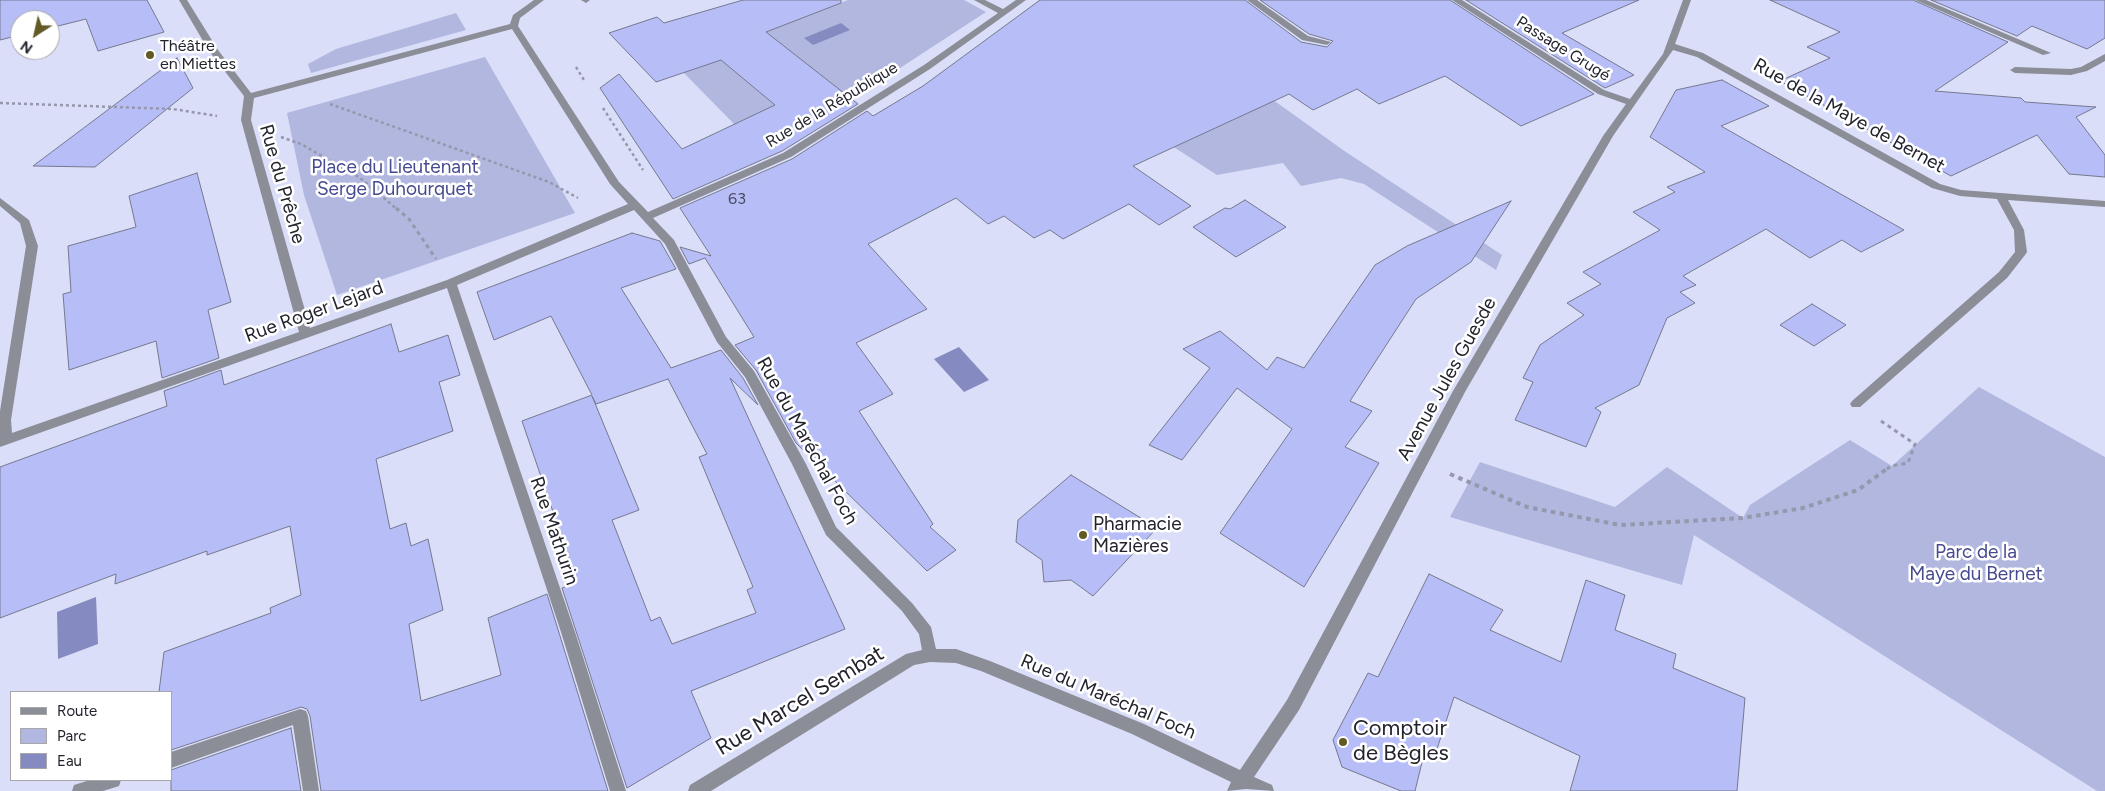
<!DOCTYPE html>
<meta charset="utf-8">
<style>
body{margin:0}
#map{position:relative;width:2105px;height:791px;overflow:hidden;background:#dadef8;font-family:Figtree,sans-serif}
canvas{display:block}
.legend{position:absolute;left:10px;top:691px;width:162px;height:90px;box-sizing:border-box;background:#fff;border:1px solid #a7a7ab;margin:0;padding:6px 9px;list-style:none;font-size:15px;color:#22232d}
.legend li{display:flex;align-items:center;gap:10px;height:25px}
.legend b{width:25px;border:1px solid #a7a7ab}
.north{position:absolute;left:10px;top:10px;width:50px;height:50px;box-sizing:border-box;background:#fff;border:1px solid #a7a7ab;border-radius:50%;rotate:215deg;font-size:14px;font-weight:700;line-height:20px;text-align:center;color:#22232d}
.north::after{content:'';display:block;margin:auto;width:18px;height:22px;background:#625925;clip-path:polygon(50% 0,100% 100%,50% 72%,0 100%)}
</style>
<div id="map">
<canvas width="2105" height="791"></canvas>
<ul class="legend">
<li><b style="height:6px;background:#8b8d97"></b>Route</li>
<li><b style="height:14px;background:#b1b7df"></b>Parc</li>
<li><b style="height:14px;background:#858bc1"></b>Eau</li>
</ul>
<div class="north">N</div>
</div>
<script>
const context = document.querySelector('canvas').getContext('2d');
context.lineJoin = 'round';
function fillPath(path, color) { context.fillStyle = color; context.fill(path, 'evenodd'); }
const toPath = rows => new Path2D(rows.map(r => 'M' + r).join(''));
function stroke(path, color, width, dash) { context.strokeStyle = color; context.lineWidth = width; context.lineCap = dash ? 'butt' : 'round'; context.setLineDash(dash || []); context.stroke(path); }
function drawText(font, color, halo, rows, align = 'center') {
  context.font = font + ' Figtree,sans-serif'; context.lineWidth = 5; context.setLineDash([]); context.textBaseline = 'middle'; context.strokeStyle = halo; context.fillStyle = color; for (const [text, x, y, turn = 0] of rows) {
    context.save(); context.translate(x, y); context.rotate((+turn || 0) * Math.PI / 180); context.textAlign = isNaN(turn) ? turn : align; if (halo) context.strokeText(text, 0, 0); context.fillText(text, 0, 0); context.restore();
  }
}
const green = toPath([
 [848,0,964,0,986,12,854,98,756,151,734,124,683,72,769,30],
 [456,13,466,30,311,73,308,64,336,49],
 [485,57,575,213,337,295,304,195,287,113],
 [1223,64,1343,150,1502,255,1496,270,1364,184,1341,178,1301,186,1283,163,1217,175,1107,104],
 [1979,387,2105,457,2105,791,2097,791,1694,535,1682,585,1450,517,1480,462,1615,507,1667,467,1743,518,1750,505,1850,440,1892,466]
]);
const water = toPath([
 [841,23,850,30,813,45,804,38],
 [959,347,989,380,964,392,934,359],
 [96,597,98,644,58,659,57,612]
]);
const building = toPath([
 [0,0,147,0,164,32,98,51,86,19,50,28,50,20,20,20,20,35,0,40,0,0],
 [743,0,841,0,841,3,766,32,858,104,782,151,673,199,600,88,619,74,682,149,775,105,721,60,656,82,609,33,657,17,664,23,743,0],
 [1040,0,1245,0,1301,42,1327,47,1333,41,1309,34,1260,0,1450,0,1594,94,1521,126,1445,76,1379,104,1357,89,1313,110,1289,94,1133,166,1191,206,1159,225,1129,204,1063,239,1050,230,1034,238,1004,216,988,224,956,198,868,244,927,309,856,343,893,394,859,411,933,524,930,527,956,550,927,571,796,443,756,370,735,345,754,337,705,258,689,264,680,247,711,256,680,208,792,159,867,111,873,116,923,86,1040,0],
 [1466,0,1639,0,1562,33,1634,75,1605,88,1466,0],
 [1770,0,1913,0,2008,42,1935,91,2021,98,2025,102,2096,107,2076,117,2105,155,2105,177,2069,174,2037,135,1951,176,1780,81,1830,58,1807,47,1840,32,1770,0],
 [1931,0,2105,0,2105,38,2087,49,2032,26,2017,36,1931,0],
 [177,58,193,88,95,167,33,166,177,58],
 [1722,80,1769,106,1721,126,1904,230,1861,252,1842,240,1810,258,1766,229,1683,276,1696,285,1680,292,1695,303,1667,318,1639,385,1595,408,1601,412,1586,447,1515,420,1533,382,1523,378,1540,345,1584,315,1567,303,1601,284,1583,272,1660,230,1633,212,1675,192,1667,187,1705,172,1650,137,1676,90,1722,80],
 [197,173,231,302,208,310,219,358,162,378,156,341,69,370,63,294,71,292,68,246,136,227,129,196,197,173],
 [1245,200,1286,227,1236,257,1193,227,1225,208,1230,209,1245,200],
 [1511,201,1471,262,1416,299,1350,401,1372,411,1345,447,1379,463,1304,587,1220,533,1292,429,1237,388,1182,460,1149,445,1210,368,1183,349,1220,331,1267,370,1277,357,1304,368,1375,265,1407,246,1511,201],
 [632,233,660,241,676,269,621,288,671,368,721,350,743,378,758,405,730,378,845,629,691,691,711,738,627,788,562,588,577,582,522,421,592,395,551,316,494,340,477,292,632,233],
 [668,379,707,454,699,457,753,587,747,590,756,613,672,644,660,617,651,621,612,520,639,510,592,396,596,404,668,379],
 [1812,304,1846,325,1814,346,1780,325,1812,304],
 [391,324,399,352,448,335,460,375,439,382,453,431,376,459,390,529,406,523,411,546,428,539,443,610,409,624,421,701,501,675,488,618,547,594,608,791,321,791,310,716,307,709,301,707,171,750,171,692,159,692,164,652,271,613,270,608,301,595,290,526,207,555,207,551,115,584,116,574,0,618,0,467,167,406,164,391,221,370,224,385,391,324],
 [1071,475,1157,528,1093,596,1071,580,1044,582,1042,560,1016,542,1018,520,1071,475],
 [1429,574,1503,610,1490,630,1561,662,1586,580,1625,595,1615,630,1676,654,1673,668,1745,698,1737,791,1570,791,1580,756,1454,697,1435,755,1425,750,1415,791,1401,791,1342,767,1333,740,1368,673,1378,677,1429,574],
 [291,728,301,791,171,791,171,770,291,728]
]);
const pathFar2 = toPath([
 [576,67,584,80],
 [0,103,173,109,217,116],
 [330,104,549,182,578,198],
 [603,108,643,170],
 [281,137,301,144,359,177,398,210]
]);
const pathFar1 = toPath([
 [396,208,409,219,436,259],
 [1881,421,1915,444,1908,463,1891,466,1887,469]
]);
const path = toPath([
 [1450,474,1527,507,1620,525,1743,518,1803,508,1858,490,1888,468]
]);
const minor = toPath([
 [179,0,187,0,218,50,251,93,510,24,513,15,534,0,544,0,520,18,518,26,619,182,648,212,783,153,924,65,998,13,974,0,985,0,1003,9,1016,0,1026,0,930,69,791,157,653,218,674,240,726,337,754,371,806,464,836,527,912,603,931,627,936,649,956,649,990,661,1144,724,1240,770,1287,700,1453,391,1603,136,1626,104,1598,94,1452,0,1462,0,1604,90,1630,99,1663,54,1683,0,1691,0,1675,44,1703,53,1940,184,1961,190,2105,201,2105,207,2008,200,2024,230,2027,252,2025,255,2007,278,1860,407,1852,407,1850,404,1852,401,1999,272,2015,252,2014,230,1997,199,1960,196,1932,188,1697,57,1673,50,1613,136,1465,392,1299,710,1254,777,1272,785,1274,791,1246,789,1227,791,1231,782,1132,734,981,671,956,663,930,662,914,665,711,791,688,791,690,785,906,654,922,650,919,634,902,611,826,535,792,464,745,377,717,342,665,244,634,210,457,285,575,632,626,791,610,791,561,632,447,288,0,447,0,411,26,246,20,223,0,206,0,198,29,220,38,246,11,420,12,433,299,332,241,120,244,96,209,51,179,0],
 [512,29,610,184,628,204,447,280,310,328,251,120,254,98,512,29],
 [581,0,590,0,586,3,581,0],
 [1247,0,1257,0,1308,36,1331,42,1327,45,1302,40,1247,0],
 [1915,0,1926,0,2051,53,2043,55,1915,0],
 [2105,54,2105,61,2087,71,2071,75,2015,73,2010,70,2015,67,2071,69,2081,67,2105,54],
 [300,709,306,711,308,716,319,791,303,791,293,725,171,768,171,752,300,709],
 [90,780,121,780,119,786,103,791,72,791,74,785,90,780]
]);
const markers = [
 [150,55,5,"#625925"],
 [1083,535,5,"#625925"],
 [1343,742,5,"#625925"]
];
const farPoinames = [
 ["Théâtre",160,46],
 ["en Miettes",160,64]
];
const farStreetnames = [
 ["Passage Grugé",1563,49,32],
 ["Rue de la République",832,105,-31]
];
const numberNames = [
 ["63",737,199]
];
const streetNames = [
 ["Rue de la Maye de Bernet",1849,116,29],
 ["Rue du Prêche",282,184,74],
 ["Rue Roger Lejard",314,312,-20],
 ["Avenue Jules Guesde",1447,379,-61],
 ["Rue du Maréchal Foch",807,441,61],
 ["Rue Mathurin",554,531,71],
 ["Rue du Maréchal Foch",1108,697,23]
];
const parkNames = [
 ["Place du Lieutenant",395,167],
 ["Serge Duhourquet",395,189],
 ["Parc de la",1976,552],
 ["Maye du Bernet",1976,574]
];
const poiNames = [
 ["Pharmacie",1093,524],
 ["Mazières",1093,546]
];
const nearStreetnames = [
 ["Rue Marcel Sembat",800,701,-31]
];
const nearPoinames = [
 ["Comptoir",1353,729],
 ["de Bègles",1353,754]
];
fillPath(green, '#b1b7df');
fillPath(water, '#858bc1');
fillPath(building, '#b7bef7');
stroke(building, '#75788f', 1);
stroke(pathFar2, '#9598ac', 2.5, [3, 3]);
stroke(pathFar1, '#9598ac', 3, [4, 4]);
stroke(path, '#9598ac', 4, [4.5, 4.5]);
fillPath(minor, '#8b8d97');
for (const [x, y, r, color] of markers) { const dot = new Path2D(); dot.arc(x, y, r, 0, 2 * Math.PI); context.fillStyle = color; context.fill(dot); stroke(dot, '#fff', 2); }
drawText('16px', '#22232d', '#fff', farPoinames, 'left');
drawText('16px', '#22232d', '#fff', farStreetnames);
drawText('16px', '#474a60', null, numberNames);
drawText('19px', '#22232d', '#fff', streetNames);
drawText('19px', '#464a8e', '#fff', parkNames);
drawText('19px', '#22232d', '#fff', poiNames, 'left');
drawText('22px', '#22232d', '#fff', nearStreetnames);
drawText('22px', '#22232d', '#fff', nearPoinames, 'left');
</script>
